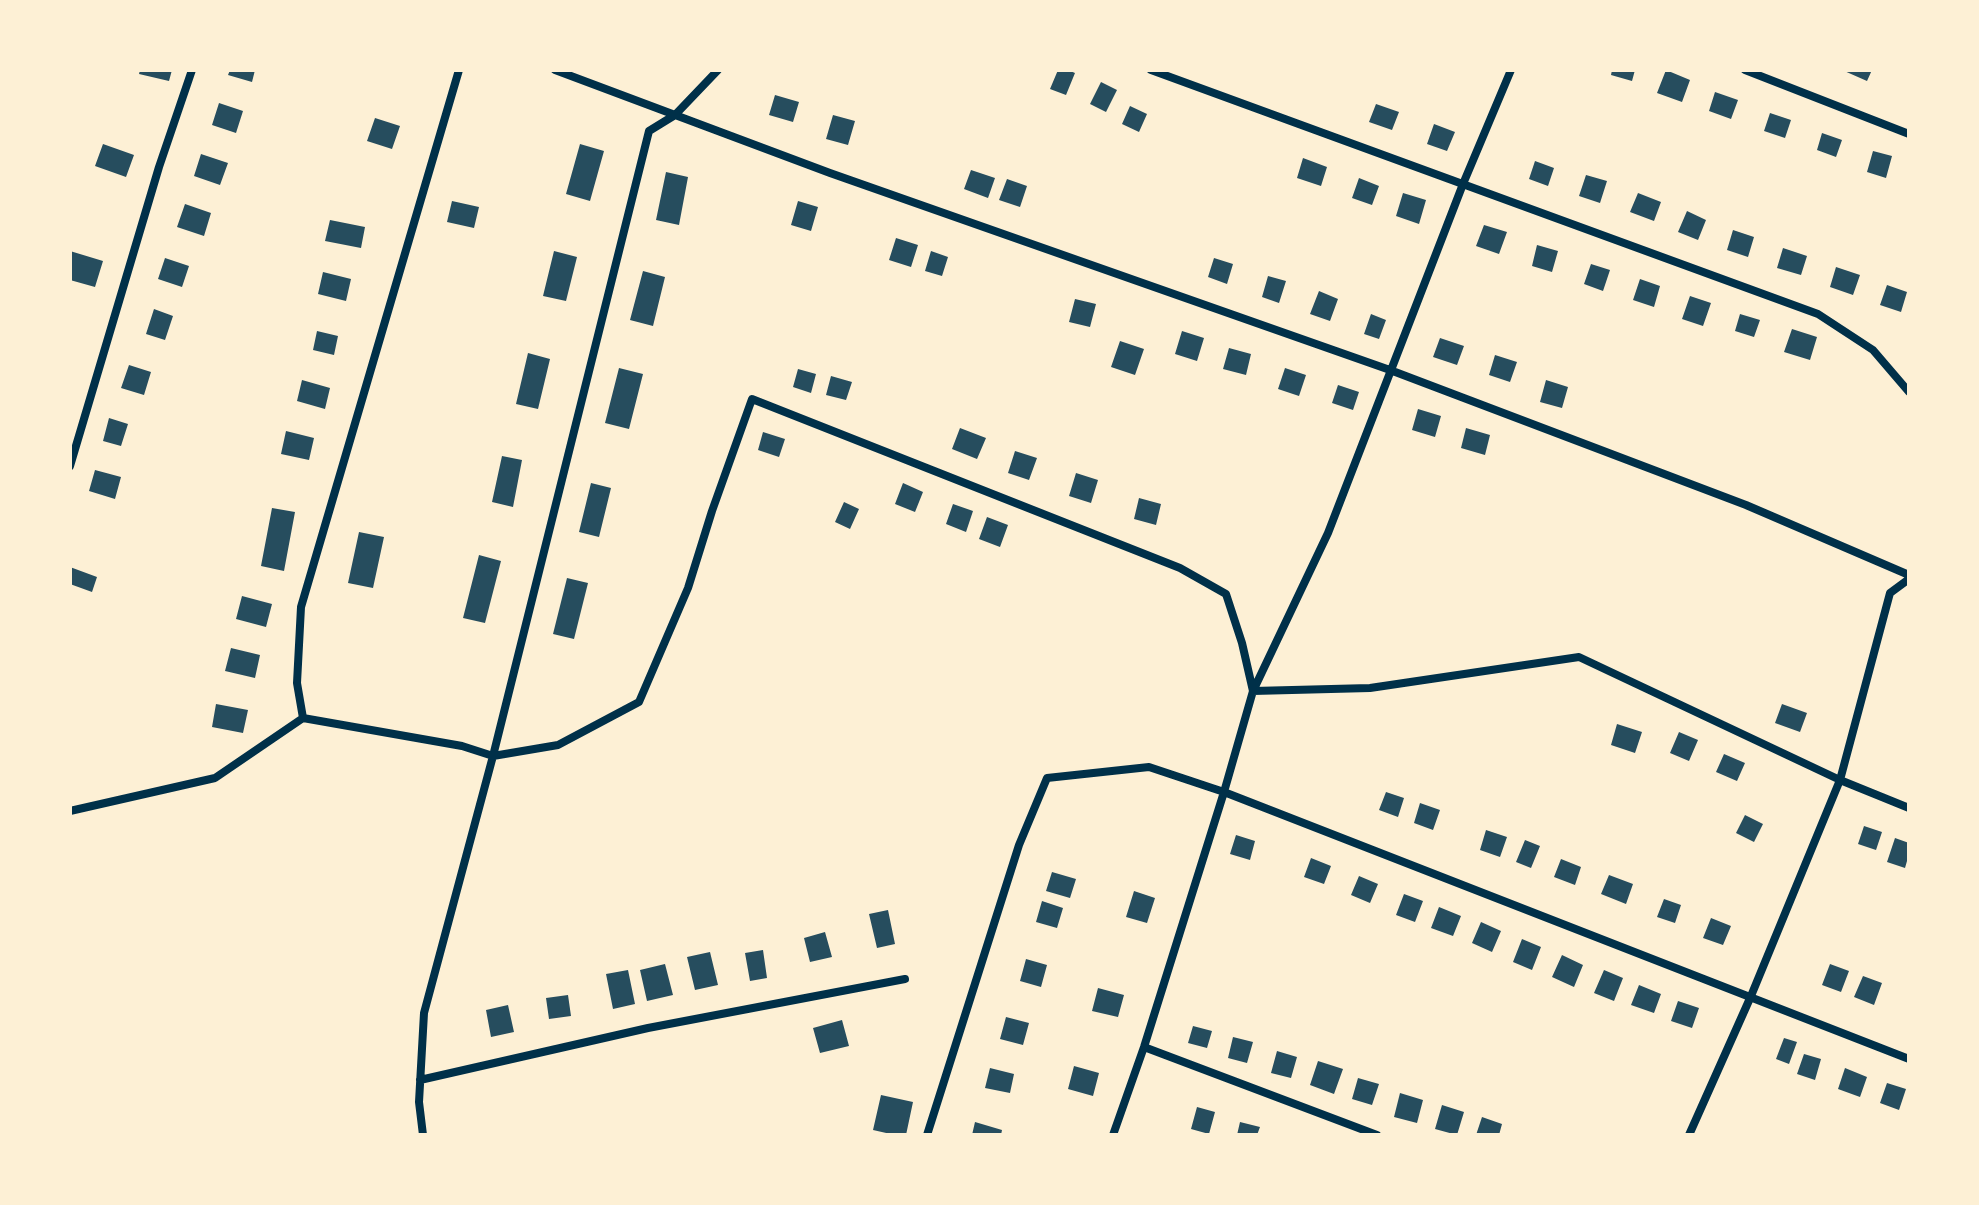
<!DOCTYPE html>
<style>
body{margin:0}
#map{position:relative;width:1979px;height:1205px;overflow:hidden;background:#fdf0d5;font-family:"Fira Sans",sans-serif}
canvas{display:block}
.frame{position:absolute;inset:0;border:72px solid #fdf0d5;pointer-events:none}
</style>
<div id="map">
<canvas width="1979" height="1205"></canvas>
<div class="frame"></div>
</div>
<script>
const context = document.querySelector('canvas').getContext('2d');
context.lineJoin = 'round';
function fillPath(path, color) { context.fillStyle = color; context.fill(path, 'evenodd'); }
const toPath = rows => new Path2D(rows.map(r => 'M' + r).join(''));
function stroke(path, color, width, dash) { context.strokeStyle = color; context.lineWidth = width; context.lineCap = dash ? 'butt' : 'round'; context.setLineDash(dash || []); context.stroke(path); }
const building = toPath([
 [140,70,172,70,169,81,139,74],
 [230,70,255,70,252,82,228,75],
 [1058,70,1068,70,1075,73,1066,95,1050,89],
 [1612,70,1635,70,1632,81,1611,75],
 [1666,70,1690,80,1682,102,1657,93],
 [1842,70,1872,70,1867,81],
 [1101,82,1117,90,1106,112,1090,104],
 [1715,92,1738,100,1731,119,1709,111],
 [775,95,799,102,793,122,769,115],
 [219,103,243,111,236,133,212,125],
 [1376,104,1399,112,1392,130,1369,122],
 [1130,106,1147,114,1139,132,1122,124],
 [1770,113,1791,120,1785,138,1764,131],
 [833,115,855,121,848,145,826,139],
 [375,118,400,126,392,149,367,141],
 [1434,124,1455,132,1447,151,1427,144],
 [1822,133,1842,140,1836,157,1817,150],
 [103,144,134,155,126,177,95,166],
 [580,144,604,151,590,201,566,194],
 [1873,151,1892,156,1886,178,1867,172],
 [201,154,228,163,220,185,194,176],
 [1303,158,1327,167,1321,186,1297,178],
 [1535,161,1554,168,1548,186,1529,179],
 [971,170,995,178,988,198,964,189],
 [666,172,688,177,679,225,656,220],
 [1586,175,1607,181,1600,203,1579,196],
 [1359,178,1379,186,1372,205,1352,198],
 [1007,179,1027,186,1020,207,999,200],
 [1403,193,1426,200,1419,224,1396,216],
 [1638,193,1661,202,1654,221,1630,212],
 [452,201,479,207,474,228,447,222],
 [798,201,818,207,811,231,791,225],
 [185,204,211,213,204,236,177,227],
 [1687,211,1706,220,1698,240,1678,232],
 [330,220,365,227,361,248,325,241],
 [1484,225,1507,232,1499,254,1476,246],
 [1733,230,1754,237,1748,257,1727,250],
 [896,238,918,245,911,267,889,260],
 [1537,245,1558,251,1552,272,1532,266],
 [1783,248,1807,256,1801,275,1777,268],
 [70,251,103,261,95,287,70,280],
 [554,251,577,257,566,301,543,296],
 [931,251,948,257,942,276,925,271],
 [165,258,189,266,182,287,158,279],
 [1214,258,1233,264,1227,284,1208,277],
 [1591,264,1610,270,1603,291,1584,284],
 [1836,267,1860,275,1853,295,1830,287],
 [643,271,665,277,653,326,630,320],
 [323,272,351,279,346,301,318,294],
 [1268,276,1286,281,1279,303,1262,297],
 [1640,279,1660,286,1654,307,1633,300],
 [1887,285,1907,292,1901,312,1880,305],
 [1319,291,1338,299,1330,321,1310,314],
 [1690,296,1711,303,1703,326,1682,319],
 [1075,299,1096,304,1090,327,1069,322],
 [154,309,173,316,165,340,146,334],
 [1371,314,1386,320,1379,339,1364,334],
 [1740,314,1760,320,1754,337,1735,331],
 [1792,329,1817,337,1810,360,1784,352],
 [317,331,338,336,334,355,313,350],
 [1182,331,1204,338,1197,361,1175,354],
 [1440,338,1464,346,1457,365,1433,357],
 [1120,341,1144,349,1135,375,1111,367],
 [1229,348,1251,354,1246,375,1223,369],
 [528,353,550,359,538,409,516,404],
 [1495,355,1517,362,1510,382,1489,375],
 [129,365,151,372,144,395,121,388],
 [619,368,643,374,629,429,605,423],
 [1285,368,1306,375,1299,396,1278,389],
 [798,369,816,374,811,393,793,387],
 [831,376,852,382,846,400,826,395],
 [302,380,330,388,325,409,297,401],
 [1546,380,1568,387,1562,408,1540,402],
 [1338,385,1359,392,1353,410,1332,403],
 [1418,409,1441,416,1435,437,1412,430],
 [109,418,128,424,121,446,103,441],
 [960,428,986,438,977,459,952,449],
 [1466,428,1490,435,1485,455,1461,448],
 [286,431,314,438,309,460,281,454],
 [763,432,785,439,779,457,758,450],
 [1015,451,1037,458,1029,480,1008,473],
 [502,456,522,460,513,507,492,502],
 [95,470,121,477,115,499,89,491],
 [1076,473,1098,480,1091,503,1069,496],
 [591,483,611,488,599,537,579,532],
 [903,483,923,492,915,512,895,504],
 [1139,498,1161,504,1156,525,1134,519],
 [844,502,859,509,850,529,835,522],
 [953,504,973,511,966,532,946,524],
 [272,508,295,512,284,571,261,566],
 [987,517,1008,525,1000,547,979,539],
 [359,532,384,537,373,588,348,583],
 [479,555,501,561,485,623,463,618],
 [70,567,97,577,92,592,70,584],
 [567,578,588,583,574,639,553,634],
 [242,596,272,604,266,627,236,619],
 [231,648,260,655,255,678,225,671],
 [216,704,248,710,243,733,212,727],
 [1782,704,1807,713,1800,732,1775,723],
 [1617,724,1642,732,1635,753,1611,745],
 [1679,732,1698,740,1689,761,1670,753],
 [1724,754,1745,763,1737,781,1716,772],
 [1386,792,1404,798,1398,817,1379,810],
 [1420,803,1440,810,1433,830,1414,823],
 [1745,815,1763,824,1754,842,1736,833],
 [1864,826,1882,832,1876,850,1858,844],
 [1486,830,1507,837,1500,857,1480,850],
 [1236,835,1255,841,1250,860,1230,854],
 [1895,838,1909,843,1909,854,1905,868,1887,862],
 [1525,840,1540,846,1531,868,1516,862],
 [1311,858,1331,866,1324,884,1304,877],
 [1561,859,1581,867,1575,885,1554,877],
 [1052,872,1076,879,1070,898,1046,891],
 [1609,875,1633,884,1626,904,1601,894],
 [1359,876,1378,884,1370,903,1351,895],
 [1134,891,1155,898,1147,923,1126,917],
 [1404,894,1423,901,1415,922,1396,915],
 [1664,899,1681,905,1675,923,1657,917],
 [1042,901,1063,908,1057,928,1036,922],
 [1439,907,1461,916,1453,936,1431,928],
 [888,910,895,944,877,948,869,914],
 [1711,918,1731,926,1723,945,1703,938],
 [1481,922,1501,931,1492,952,1472,943],
 [825,932,832,957,810,962,804,938],
 [1522,939,1541,947,1532,970,1513,962],
 [763,950,767,978,750,981,745,953],
 [710,952,718,985,695,990,687,957],
 [1562,955,1583,965,1574,987,1552,977],
 [1026,959,1047,965,1041,987,1020,981],
 [665,964,673,995,647,1001,640,970],
 [1830,964,1849,971,1841,992,1822,985],
 [628,970,635,1004,613,1009,606,974],
 [1604,970,1623,978,1614,1001,1594,993],
 [1863,976,1882,983,1874,1005,1854,997],
 [1639,985,1661,994,1654,1013,1631,1005],
 [1098,988,1124,995,1118,1017,1092,1011],
 [568,995,571,1016,549,1019,546,998],
 [1678,1001,1699,1008,1692,1028,1671,1021],
 [508,1005,514,1032,491,1037,486,1010],
 [1006,1017,1029,1023,1023,1045,1000,1039],
 [842,1020,849,1046,820,1053,813,1028],
 [1193,1026,1212,1031,1207,1048,1188,1043],
 [1233,1037,1253,1042,1247,1063,1228,1058],
 [1784,1038,1797,1042,1789,1064,1776,1059],
 [1277,1051,1297,1057,1291,1078,1271,1073],
 [1804,1054,1821,1059,1815,1080,1797,1074],
 [1318,1061,1343,1069,1334,1094,1310,1085],
 [1074,1066,1099,1073,1093,1096,1068,1089],
 [990,1068,1014,1074,1010,1093,985,1088],
 [1845,1068,1867,1077,1860,1097,1838,1089],
 [1358,1078,1379,1084,1372,1105,1352,1099],
 [1887,1083,1906,1089,1899,1110,1880,1103],
 [1400,1093,1423,1100,1417,1123,1394,1117],
 [881,1095,913,1102,906,1135,895,1135,873,1130],
 [1442,1105,1464,1112,1457,1135,1435,1129],
 [1197,1107,1215,1112,1209,1134,1191,1129],
 [1482,1117,1502,1124,1499,1135,1476,1135],
 [975,1122,1002,1130,1001,1135,972,1135],
 [1240,1122,1260,1127,1257,1135,1237,1135]
]);
const minor = toPath([
 [555,70,830,173,1390,370,1746,505,1909,575],
 [1151,70,1818,314,1873,350,1909,392],
 [1745,70,1909,134],
 [70,466,159,167,192,70],
 [303,718,297,683,301,607,459,70],
 [70,811,215,778,303,718,462,746,493,756,558,745,639,702,688,588,712,511,752,399,1180,568,1226,594,1242,643,1253,691,1370,688,1579,657,1840,780,1909,808],
 [1144,1047,1377,1135],
 [420,1080,648,1028,905,979],
 [423,1135,419,1102,424,1013,493,756,649,131,675,115,718,70],
 [927,1135,1019,845,1047,778,1149,767,1224,792,1909,1059],
 [1113,1135,1144,1047,1224,792,1253,691,1328,533,1463,184,1511,70],
 [1689,1135,1751,996,1840,780,1890,593,1909,579]
]);
fillPath(building, '#264d5e');
stroke(minor, '#003049', 8);
</script>
